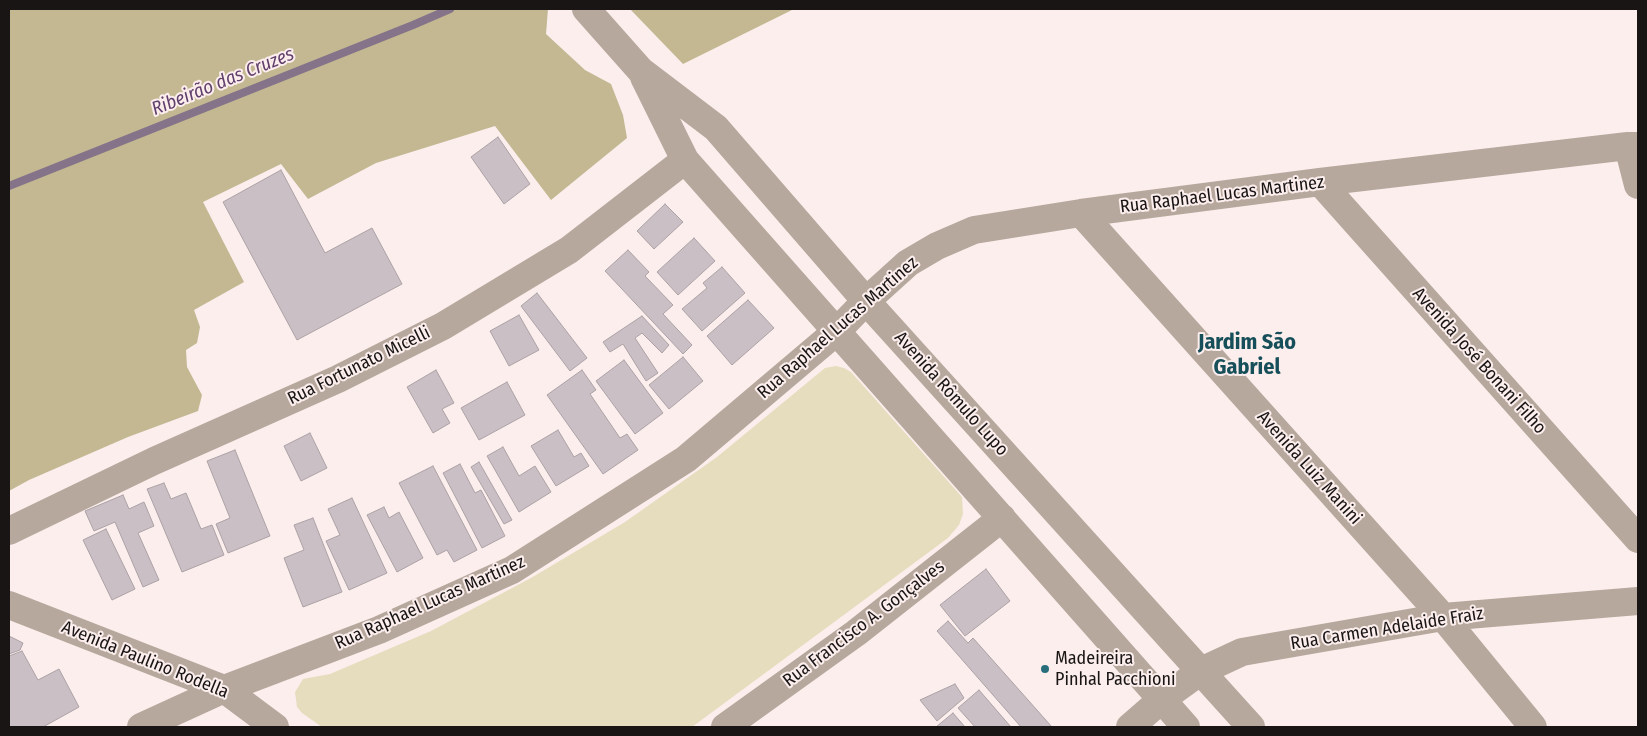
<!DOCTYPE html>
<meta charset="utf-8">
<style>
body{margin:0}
#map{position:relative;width:1647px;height:736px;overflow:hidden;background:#fbeeed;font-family:"Fira Sans Condensed",sans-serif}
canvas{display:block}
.frame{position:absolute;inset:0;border:10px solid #191515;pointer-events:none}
</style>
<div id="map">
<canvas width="1647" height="736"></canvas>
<div class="frame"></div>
</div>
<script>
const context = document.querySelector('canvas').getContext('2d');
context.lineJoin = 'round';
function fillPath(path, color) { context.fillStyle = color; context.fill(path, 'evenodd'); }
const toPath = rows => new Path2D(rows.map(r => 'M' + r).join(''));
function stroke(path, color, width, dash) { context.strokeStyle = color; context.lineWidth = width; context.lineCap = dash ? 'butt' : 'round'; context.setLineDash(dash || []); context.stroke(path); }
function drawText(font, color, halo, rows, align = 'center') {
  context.font = font + ' "Fira Sans Condensed",sans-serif'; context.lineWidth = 4; context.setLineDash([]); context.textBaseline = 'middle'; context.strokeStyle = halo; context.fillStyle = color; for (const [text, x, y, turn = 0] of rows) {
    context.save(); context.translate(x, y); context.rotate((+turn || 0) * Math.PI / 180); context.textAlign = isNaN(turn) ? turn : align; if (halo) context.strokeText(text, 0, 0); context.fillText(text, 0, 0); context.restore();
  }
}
const green = toPath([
 [836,366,844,368,851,372,962,497,963,514,959,525,948,538,692,727,322,727,302,713,297,707,295,692,303,679,330,674,431,631,531,578,625,522,717,457,825,368]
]);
const forest = toPath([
 [9,9,548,9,546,34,585,70,611,84,623,115,627,138,551,200,495,126,376,163,308,199,281,164,203,202,244,282,194,310,200,327,197,343,186,350,187,367,202,395,198,411,128,437,29,480,9,491],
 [630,9,794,9,683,64]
]);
const stream = toPath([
 [9,186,413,25,450,9]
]);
const building = toPath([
 [498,137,530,184,504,204,471,157,498,137],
 [281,170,325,253,372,228,402,284,297,340,223,202,281,170],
 [665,204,683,222,654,249,637,231,665,204],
 [694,238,715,261,678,295,657,272,694,238],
 [628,250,649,272,645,276,673,305,663,314,692,345,683,354,605,271,628,250],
 [722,267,745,293,702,331,682,309,707,288,703,283,722,267],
 [537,293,587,358,570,371,521,306,537,293],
 [748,300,774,328,732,365,707,336,748,300],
 [519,315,539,350,509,366,490,331,519,315],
 [642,316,669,345,662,353,642,333,635,338,658,373,646,381,623,344,610,352,603,342,642,316],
 [683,357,703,381,669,409,649,385,683,357],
 [624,360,663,413,635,434,596,381,624,360],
 [436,370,454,403,442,409,450,423,433,433,407,387,436,370],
 [582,370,596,390,590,394,620,438,627,434,638,450,603,474,547,395,582,370],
 [507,382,525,415,479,440,461,408,507,382],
 [558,430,574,457,581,453,589,466,556,486,531,446,558,430],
 [310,433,327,468,301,481,284,446,310,433],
 [503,447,519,476,535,466,551,492,519,512,487,456,503,447],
 [235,450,270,536,228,553,216,524,230,518,207,461,235,450],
 [479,462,512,520,504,524,471,467,479,462],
 [460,464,475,493,481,490,505,536,482,548,443,473,460,464],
 [433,466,477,550,454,562,447,550,437,555,399,483,433,466],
 [164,483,171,499,186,493,201,529,212,525,224,555,182,572,147,489,164,483],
 [123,495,129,509,144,502,154,526,138,533,159,580,143,587,115,522,94,531,85,511,123,495],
 [352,498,387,573,349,590,326,541,340,535,328,509,352,498],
 [384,507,389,518,399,512,423,558,397,572,367,515,384,507],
 [313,518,342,592,303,607,284,558,304,550,294,525,313,518],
 [106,529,135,589,112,600,83,540,106,529],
 [986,569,1010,601,965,636,940,605,986,569],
 [948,621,968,643,973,638,1052,727,1021,727,937,631,948,621],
 [9,636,23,643,20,650,9,654,9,636],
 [22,651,38,680,59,669,79,707,43,727,9,727,9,656,22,651],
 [955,684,964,698,937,721,920,700,955,684],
 [979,690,1011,727,975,727,958,708,979,690],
 [953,713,965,727,936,727,953,713]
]);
const minor = toPath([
 [1628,146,1638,185],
 [1320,182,1638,539],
 [1081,213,1443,617,1533,727],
 [9,531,154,461,338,379,443,326,569,250,685,160],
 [9,605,224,689,275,727],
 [141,727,224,689,379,630,512,570,686,459,836,332,866,301,908,263,937,246,974,230,1081,213,1320,182,1628,146,1638,146],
 [725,727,856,633,1002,518],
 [1130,727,1161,700,1201,671,1242,652,1443,617,1638,601]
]);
const tertiary = toPath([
 [586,9,641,71,716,128,866,301,1251,727],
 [644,77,685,160,1186,727]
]);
const markers = [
 [1045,669,5,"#276d7b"]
];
const streetNames = [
 ["Rua Raphael Lucas Martinez",1222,195,-7],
 ["Rua Raphael Lucas Martinez",838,328,-41],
 ["Avenida José Bonani Filho",1479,361,48],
 ["Rua Fortunato Micelli",359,366,-26],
 ["Avenida Rômulo Lupo",951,394,48],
 ["Avenida Luiz Manini",1309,468,48],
 ["Rua Raphael Lucas Martinez",430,603,-24],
 ["Rua Francisco A. Gonçalves",864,624,-37],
 ["Rua Carmen Adelaide Fraiz",1387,629,-9],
 ["Avenida Paulino Rodella",145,660,22]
];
const poiNames = [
 ["Madeireira",1055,659],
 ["Pinhal Pacchioni",1055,680]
];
const waterNames = [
 ["Ribeirão das Cruzes",223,82,-22]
];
const districtNames = [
 ["Jardim São",1247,343],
 ["Gabriel",1247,368]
];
fillPath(green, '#e6ddbe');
fillPath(forest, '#c3b892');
stroke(stream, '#857389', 8);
fillPath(building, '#cabfc4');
stroke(building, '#aca1a5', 1);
stroke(minor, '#b7a89d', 28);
stroke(tertiary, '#b7a89d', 28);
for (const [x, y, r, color] of markers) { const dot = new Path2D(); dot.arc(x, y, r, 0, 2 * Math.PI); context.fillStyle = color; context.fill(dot); stroke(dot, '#fbeeed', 2); }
drawText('18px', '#191515', '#fbeeed', streetNames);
drawText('18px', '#191515', '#fbeeed', poiNames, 'left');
drawText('italic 19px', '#613f6c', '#fbeeed', waterNames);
drawText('bold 22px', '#164f5a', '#fbeeed', districtNames);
</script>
